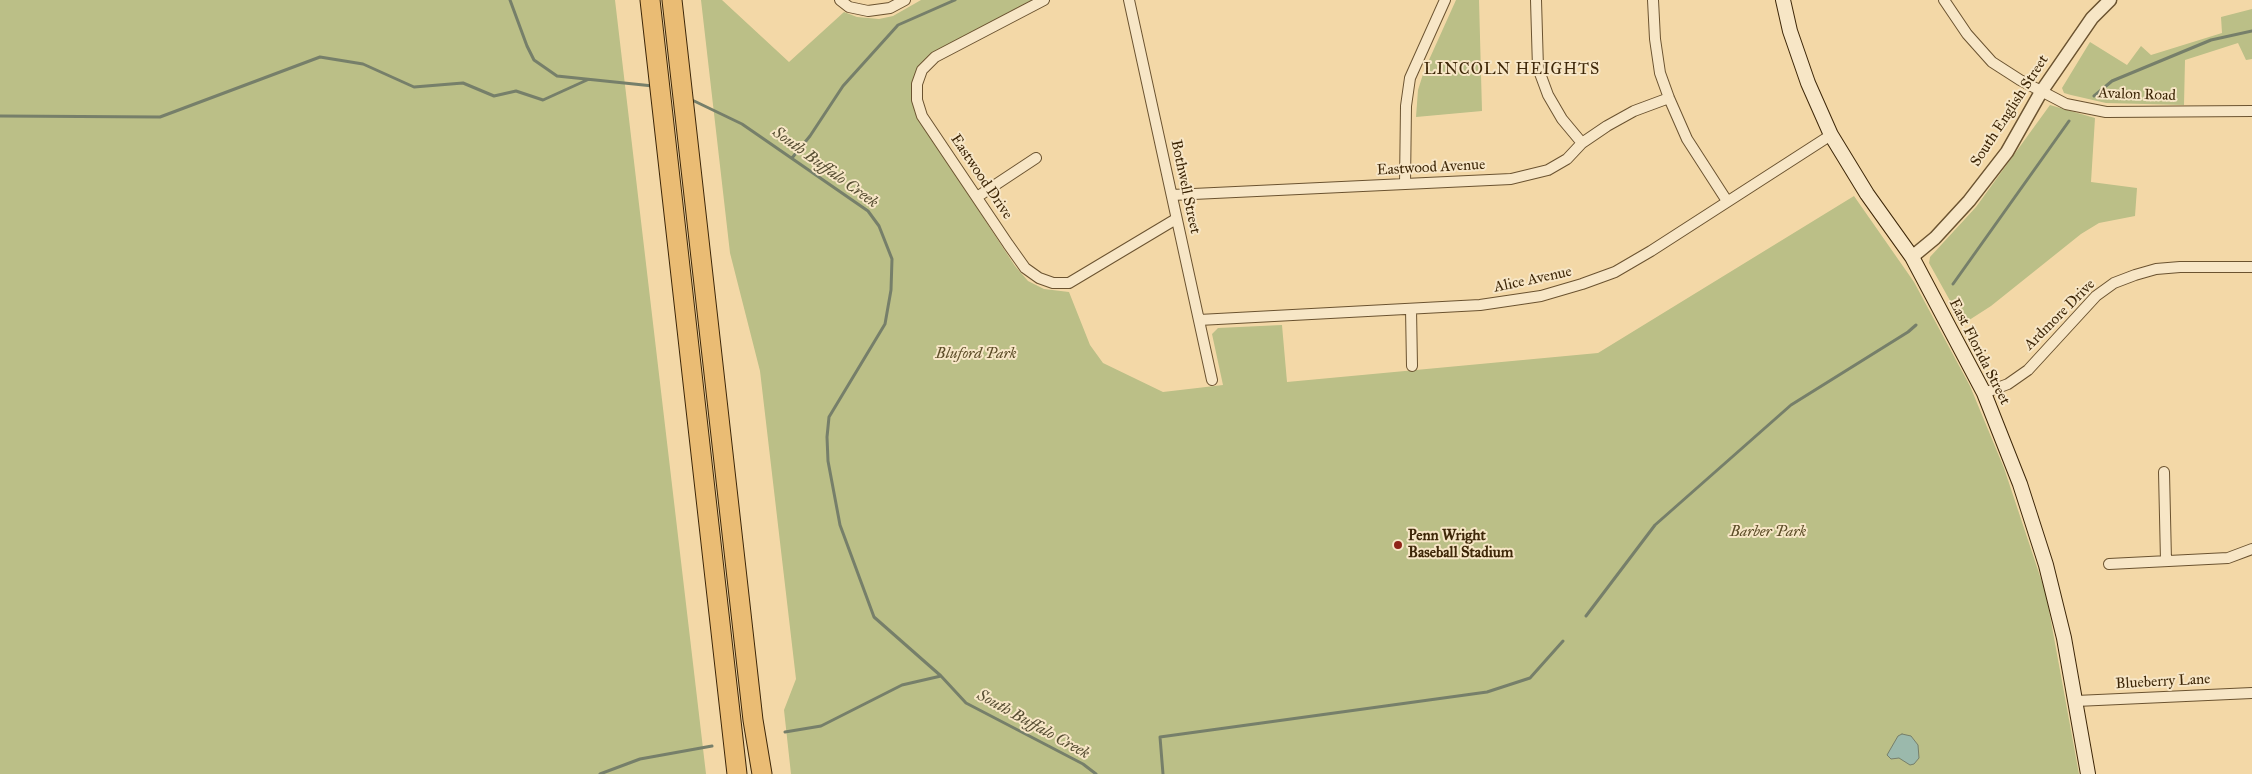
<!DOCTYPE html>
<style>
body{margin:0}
canvas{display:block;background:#f3d8a7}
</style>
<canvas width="2252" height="774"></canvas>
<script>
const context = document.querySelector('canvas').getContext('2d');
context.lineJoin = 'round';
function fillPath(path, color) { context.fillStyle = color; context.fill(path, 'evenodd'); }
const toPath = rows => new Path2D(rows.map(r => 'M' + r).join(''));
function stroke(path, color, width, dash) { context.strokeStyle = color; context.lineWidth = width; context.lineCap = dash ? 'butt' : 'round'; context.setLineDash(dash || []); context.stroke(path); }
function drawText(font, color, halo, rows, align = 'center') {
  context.font = font + ' "IM FELL Great Primer",serif'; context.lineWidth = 4; context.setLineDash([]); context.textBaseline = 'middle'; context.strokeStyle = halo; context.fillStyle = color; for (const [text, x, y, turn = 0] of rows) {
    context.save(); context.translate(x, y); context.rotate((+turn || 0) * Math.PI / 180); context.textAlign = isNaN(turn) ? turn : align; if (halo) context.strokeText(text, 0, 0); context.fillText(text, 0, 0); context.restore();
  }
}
const green = toPath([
 [0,0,615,0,706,774,0,774],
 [701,0,722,0,789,62,844,12,857,17,879,19,893,16,921,0,1032,0,930,54,924,61,912,86,912,98,915,113,1015,266,1028,281,1044,289,1069,292,1090,345,1103,363,1163,392,1223,385,1212,334,1218,328,1282,325,1287,382,1598,353,1854,196,1914,282,1970,386,2004,468,2046,594,2079,774,791,774,784,710,796,679,760,371,730,253],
 [1456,0,1479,0,1482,111,1416,117,1418,90,1424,71],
 [2252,9,2252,59,2246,60,2238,43,2185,60,2184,105,2106,103,2071,95,2064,93,2062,88,2090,42,2127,65,2141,46,2151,55,2222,33,2221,17],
 [2050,105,2095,118,2091,182,2137,188,2135,216,2099,223,2081,234,1991,306,1963,324,1929,263,1930,257,1976,207]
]);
const water = toPath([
 [1902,734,1911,736,1918,745,1919,758,1914,764,1910,765,1899,758,1891,759,1887,755,1898,736,1902,734]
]);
const stream = toPath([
 [510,0,527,46,534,60,557,76,653,86],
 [2094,96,2112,81,2211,40,2252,31],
 [690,99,742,124,868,211,879,226,892,259,891,290,885,324,829,417,827,437,828,461,840,525,874,617,941,676,966,703,1083,764,1096,774],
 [0,116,160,117,320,57,363,64,414,87,463,83,494,96,516,91,543,100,587,80],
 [792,158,810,136,843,86,898,25,955,0],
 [1953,284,2069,121],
 [1586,616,1655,525,1791,405,1908,332,1916,325],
 [785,732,821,726,902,685,941,676],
 [600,774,640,759,712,746],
 [1163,774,1160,737,1487,692,1530,678,1563,641]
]);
const minor = toPath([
 [840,0,849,7,868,11,890,8,905,0],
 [1044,0,935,57,922,70,917,84,917,100,922,116,1008,244,1025,268,1039,278,1053,283,1069,283,1176,219],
 [1129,0,1212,380],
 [1536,0,1538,68,1548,95,1562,119,1582,143],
 [1653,0,1655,39,1660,73,1669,98,1687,139,1727,201],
 [1944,0,1967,34,1992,62,2020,80,2066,104,2106,112,2252,111],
 [1405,184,1406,106,1410,78,1445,0],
 [1172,195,1511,179,1548,170,1567,159,1582,143,1607,126,1634,111,1669,98],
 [977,197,1036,158],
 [1411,309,1412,366],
 [1199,320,1480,305,1541,296,1582,284,1615,272,1651,251,1831,135],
 [1984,393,2008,384,2028,370,2096,296,2114,283,2135,275,2156,269,2180,267,2252,267],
 [2164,472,2166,561],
 [2109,564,2228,558,2252,549],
 [2076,701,2252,693]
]);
const tertiary = toPath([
 [1912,257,1935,238,1969,201,2007,152,2041,92,2092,18,2110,0]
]);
const secondary = toPath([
 [1783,0,1790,31,1808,83,1831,135,1867,194,1912,257,1984,393,2020,484,2046,565,2064,638,2088,774]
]);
const motorway = toPath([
 [650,0,737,774],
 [672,0,753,720,762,774]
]);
const markers = [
 [1398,545,5,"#8f2418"]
];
const streetNames = [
 ["Avalon Road",2137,95,2],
 ["South English Street",2010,111,-57],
 ["Eastwood Avenue",1431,168,-3],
 ["Eastwood Drive",981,177,56],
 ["Bothwell Street",1185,187,78],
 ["Alice Avenue",1533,280,-12],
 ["Ardmore Drive",2060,315,-45],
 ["East Florida Street",1979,352,63],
 ["Blueberry Lane",2163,682,-3]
];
const parkNames = [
 ["Bluford Park",976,354],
 ["Barber Park",1768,532]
];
const poiNames = [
 ["Penn Wright",1408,536],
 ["Baseball Stadium",1408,553]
];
const neighbourhoodNames = [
 ["LINCOLN HEIGHTS",1512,70]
];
const waterNames = [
 ["South Buffalo Creek",825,168,36],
 ["South Buffalo Creek",1033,725,29]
];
fillPath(green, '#bbbf87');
fillPath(water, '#9bb9ac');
stroke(water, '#767f6a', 1);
stroke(stream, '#767f6a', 3);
stroke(minor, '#6b5330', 12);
stroke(tertiary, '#6b5330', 15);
stroke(secondary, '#3e2708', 16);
stroke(motorway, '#3e2708', 21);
stroke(minor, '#f7e6c6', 10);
stroke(tertiary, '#f7e6c6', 12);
stroke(secondary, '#f7e6c6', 14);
stroke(motorway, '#eabc74', 19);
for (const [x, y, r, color] of markers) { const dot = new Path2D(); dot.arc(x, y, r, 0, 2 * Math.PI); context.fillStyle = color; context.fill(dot); stroke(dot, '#f7e6c6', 2); }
drawText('15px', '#3e2708', '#f7e6c6', streetNames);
drawText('italic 15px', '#5d4d28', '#f7e6c6', parkNames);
drawText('bold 15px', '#3e2708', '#f7e6c6', poiNames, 'left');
context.letterSpacing = '1px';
drawText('16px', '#3e2708', '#f7e6c6', neighbourhoodNames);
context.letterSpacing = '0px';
drawText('italic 16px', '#554c31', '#f7e6c6', waterNames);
</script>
